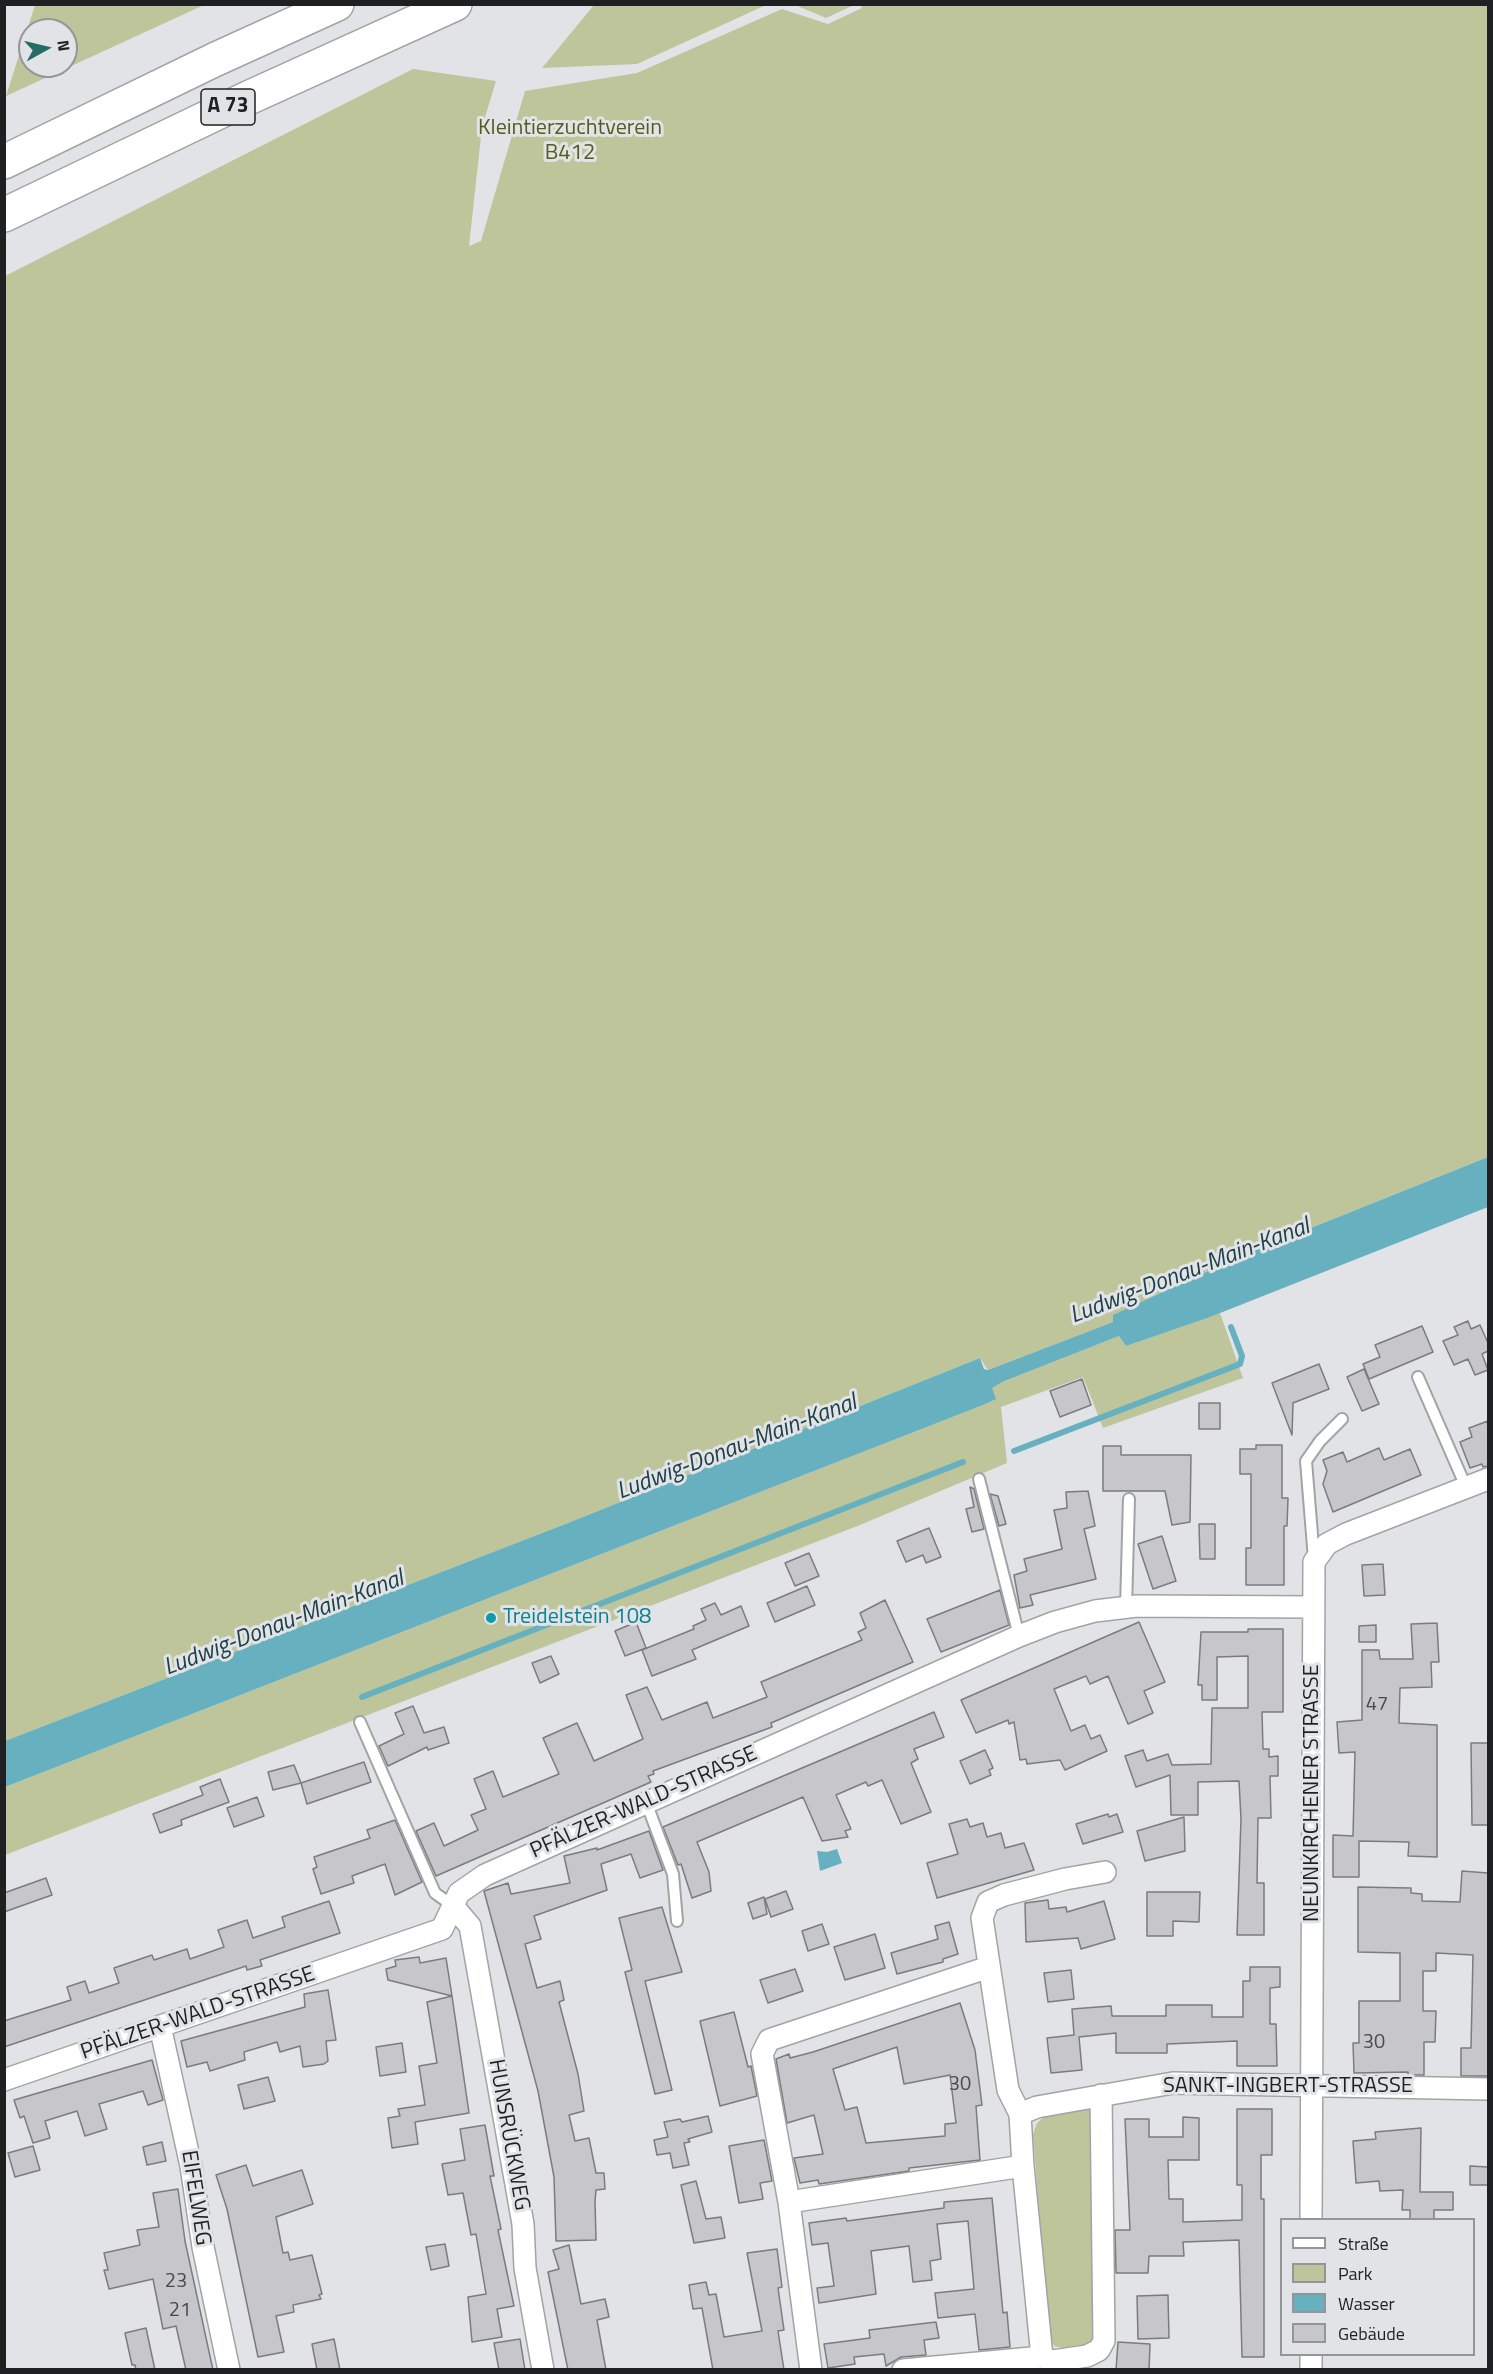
<!DOCTYPE html>
<meta charset="utf-8">
<style>
body{margin:0}
#map{position:relative;width:1493px;height:2374px;overflow:hidden;background:#e1e3e7;font-family:"Titillium Web",sans-serif}
canvas{display:block}
.frame{position:absolute;inset:0;border:6px solid #1f2021;pointer-events:none}
.legend{position:absolute;left:1280px;top:2218px;width:195px;height:138px;box-sizing:border-box;background:#e1e3e7;border:2px solid #939598;margin:0;padding:8px 10px;list-style:none;font-size:18px;color:#1f2021}
.legend li{display:flex;align-items:center;gap:12px;height:30px}
.legend b{width:30px;border:2px solid #939598}
.north{position:absolute;left:18px;top:18px;width:60px;height:60px;box-sizing:border-box;background:#e1e3e7;border:2px solid #939598;border-radius:50%;rotate:82deg;font-size:16px;font-weight:700;line-height:24px;text-align:center;color:#1f2021}
.north::after{content:'';display:block;margin:auto;width:21px;height:27px;background:#246d66;clip-path:polygon(50% 0,100% 100%,50% 72%,0 100%)}
</style>
<div id="map">
<canvas width="1493" height="2374"></canvas>
<div class="frame"></div>
<ul class="legend">
<li><b style="height:8px;background:#fff"></b>Straße</li>
<li><b style="height:16px;background:#bec59a"></b>Park</li>
<li><b style="height:16px;background:#67b0c0"></b>Wasser</li>
<li><b style="height:16px;background:#c7c6ca"></b>Gebäude</li>
</ul>
<div class="north">N</div>
</div>
<script>
const context = document.querySelector('canvas').getContext('2d');
context.lineJoin = 'round';
function fillPath(path, color) { context.fillStyle = color; context.fill(path, 'evenodd'); }
const toPath = rows => new Path2D(rows.map(r => 'M' + r).join(''));
function stroke(path, color, width, dash) { context.strokeStyle = color; context.lineWidth = width; context.lineCap = dash ? 'butt' : 'round'; context.setLineDash(dash || []); context.stroke(path); }
function drawText(font, color, halo, rows, align = 'center') {
  context.font = font + ' "Titillium Web",sans-serif'; context.lineWidth = 6; context.setLineDash([]); context.textBaseline = 'middle'; context.strokeStyle = halo; context.fillStyle = color; for (const [text, x, y, turn = 0] of rows) {
    context.save(); context.translate(x, y); context.rotate((+turn || 0) * Math.PI / 180); context.textAlign = isNaN(turn) ? turn : align; if (halo) context.strokeText(text, 0, 0); context.fillText(text, 0, 0); context.restore();
  }
}
const green = toPath([
 [861,4,1488,5,1488,1157,1241,1256,1114,1315,1113,1322,988,1370,980,1358,568,1523,5,1741,5,276,413,69,496,81,482,127,469,246,481,241,525,91,637,73,782,9,828,24,862,8],
 [35,5,35,4,204,5,6,96],
 [30,30,66,30,66,66,30,66],
 [594,5,594,4,766,5,637,64,542,68],
 [795,5,854,5,826,18],
 [1220,1313,1243,1378,1103,1428,1083,1377,1001,1407,1007,1463,860,1525,5,1855,5,1787,983,1405,994,1385,1002,1382,1119,1336,1126,1346],
 [1088,2107,1091,2111,1095,2339,1088,2345,1063,2348,1054,2346,1049,2337,1033,2134,1037,2123,1047,2114]
]);
const water = toPath([
 [1488,1157,1488,1207,1210,1317,1126,1346,1119,1336,1002,1382,992,1388,996,1399,983,1405,5,1787,5,1741,568,1523,980,1358,984,1369,988,1370,1113,1322,1113,1315,1241,1256],
 [837,1849,842,1863,820,1871,817,1851,827,1852]
]);
const stream = toPath([
 [1014,1451,1240,1364,1242,1356,1231,1327],
 [362,1697,963,1462]
]);
const building = toPath([
 [1468,1321,1471,1329,1480,1325,1488,1343,1488,1351,1482,1354,1488,1370,1475,1375,1468,1359,1454,1365,1443,1341,1458,1335,1454,1327,1468,1321],
 [1422,1326,1433,1352,1369,1379,1363,1364,1380,1357,1375,1345,1422,1326],
 [1319,1364,1329,1389,1293,1403,1292,1435,1272,1383,1319,1364],
 [1364,1369,1379,1404,1362,1411,1347,1377,1364,1369],
 [1082,1379,1091,1405,1060,1417,1050,1391,1082,1379],
 [1199,1403,1220,1403,1220,1429,1199,1429,1199,1403],
 [1488,1421,1488,1466,1483,1467,1482,1464,1470,1468,1460,1442,1472,1437,1469,1428,1488,1421],
 [1256,1445,1282,1445,1282,1498,1288,1498,1287,1526,1284,1526,1284,1585,1246,1585,1246,1548,1251,1548,1251,1474,1240,1474,1240,1449,1256,1449,1256,1445],
 [1103,1446,1121,1446,1121,1455,1191,1455,1190,1522,1172,1525,1165,1491,1103,1491,1103,1446],
 [1379,1448,1384,1460,1410,1449,1421,1475,1333,1512,1323,1484,1327,1471,1323,1460,1343,1452,1347,1462,1379,1448],
 [970,1487,974,1489,984,1529,972,1532,966,1509,974,1507,970,1487],
 [1088,1491,1095,1526,1084,1529,1096,1579,1030,1595,1033,1605,1020,1608,1014,1575,1027,1571,1024,1559,1062,1549,1054,1510,1067,1508,1066,1492,1088,1491],
 [990,1494,998,1496,1006,1524,999,1526,990,1494],
 [1199,1524,1215,1524,1215,1559,1200,1559,1199,1524],
 [929,1528,941,1557,926,1563,923,1555,906,1562,897,1541,929,1528],
 [1162,1536,1176,1581,1153,1589,1138,1544,1162,1536],
 [809,1553,819,1576,795,1586,785,1563,809,1553],
 [1383,1564,1385,1595,1364,1596,1362,1565,1383,1564],
 [807,1586,815,1605,775,1622,767,1603,807,1586],
 [1000,1590,1009,1625,941,1652,927,1619,1000,1590],
 [885,1600,913,1662,771,1723,772,1727,653,1771,654,1774,648,1776,651,1782,436,1876,416,1831,434,1823,444,1846,478,1830,471,1815,486,1809,474,1779,493,1771,503,1797,559,1774,543,1738,577,1723,594,1761,643,1739,626,1695,647,1687,662,1720,707,1702,713,1718,767,1697,761,1682,862,1640,858,1632,866,1628,860,1613,885,1600],
 [715,1603,721,1615,741,1606,749,1626,692,1650,696,1659,652,1676,642,1650,694,1629,693,1626,706,1620,701,1609,715,1603],
 [636,1622,646,1648,625,1656,615,1631,636,1622],
 [1139,1622,1165,1682,1144,1691,1153,1713,1128,1724,1108,1676,1090,1684,1086,1676,1054,1689,1071,1731,1085,1725,1091,1739,1100,1735,1107,1751,1065,1770,1060,1760,1027,1764,1026,1759,1020,1760,1014,1722,1009,1724,1008,1720,976,1733,961,1700,1139,1622],
 [1437,1623,1439,1662,1431,1662,1432,1687,1400,1688,1399,1723,1437,1725,1437,1857,1408,1856,1409,1842,1359,1841,1359,1877,1333,1877,1333,1835,1353,1836,1355,1752,1339,1753,1337,1722,1362,1720,1362,1650,1379,1650,1380,1659,1413,1659,1411,1624,1437,1623],
 [1376,1625,1376,1642,1359,1642,1359,1626,1376,1625],
 [1248,1629,1283,1629,1283,1712,1262,1712,1263,1749,1269,1749,1269,1757,1278,1756,1278,1776,1270,1776,1271,1818,1258,1818,1257,1883,1264,1883,1264,1935,1237,1935,1241,1819,1239,1781,1198,1782,1198,1815,1171,1815,1170,1775,1136,1787,1125,1756,1143,1750,1147,1761,1168,1754,1172,1765,1211,1764,1212,1708,1248,1708,1248,1656,1217,1657,1217,1700,1202,1700,1202,1685,1198,1685,1201,1632,1248,1632,1248,1629],
 [551,1656,559,1674,540,1683,532,1663,551,1656],
 [413,1706,424,1733,444,1727,449,1743,428,1750,427,1747,388,1766,379,1746,404,1734,395,1713,413,1706],
 [934,1712,944,1737,914,1749,918,1759,911,1763,931,1812,901,1824,882,1780,868,1786,866,1782,836,1795,851,1829,845,1831,848,1837,822,1841,803,1797,697,1842,709,1872,711,1891,692,1898,681,1864,678,1865,663,1827,934,1712],
 [1471,1743,1488,1743,1488,1825,1472,1825,1471,1743],
 [985,1750,993,1768,989,1770,991,1775,970,1784,960,1761,985,1750],
 [364,1762,371,1782,307,1804,301,1783,273,1790,268,1772,294,1765,301,1783,364,1762],
 [220,1779,229,1802,181,1820,182,1825,160,1833,153,1814,203,1795,200,1787,220,1779],
 [257,1797,264,1816,234,1827,227,1808,257,1797],
 [1108,1814,1109,1817,1117,1814,1123,1832,1083,1844,1076,1824,1108,1814],
 [1184,1817,1185,1851,1145,1861,1137,1831,1184,1817],
 [967,1819,970,1827,983,1823,987,1837,1001,1833,1005,1848,1024,1843,1034,1870,937,1898,927,1863,958,1854,949,1824,967,1819],
 [395,1820,422,1882,395,1895,385,1864,352,1876,354,1883,321,1894,313,1869,317,1867,314,1857,370,1838,367,1830,395,1820],
 [649,1831,663,1870,640,1878,631,1854,601,1864,607,1890,534,1916,541,1939,525,1944,537,1988,560,1981,564,2000,559,2002,578,2074,584,2111,569,2115,575,2141,589,2138,596,2173,604,2173,605,2189,596,2190,595,2201,596,2240,556,2241,554,2177,538,2091,484,1891,508,1883,511,1894,570,1883,564,1856,597,1848,597,1850,649,1831],
 [1462,1871,1488,1873,1488,2076,1461,2076,1461,2048,1471,2048,1473,1955,1436,1953,1436,1971,1423,1971,1423,2011,1436,2011,1435,2042,1424,2042,1424,2075,1408,2075,1408,2072,1354,2073,1353,2043,1359,2043,1359,2001,1400,2001,1400,1953,1358,1952,1358,1887,1411,1888,1411,1893,1422,1894,1422,1901,1460,1902,1462,1871],
 [46,1878,52,1895,4,1912,4,1893,46,1878],
 [786,1891,793,1909,771,1917,765,1899,786,1891],
 [1147,1892,1200,1892,1199,1922,1173,1921,1173,1936,1147,1936,1147,1892],
 [764,1897,767,1914,753,1919,748,1903,764,1897],
 [1048,1900,1049,1909,1066,1907,1067,1912,1104,1901,1115,1939,1081,1949,1078,1938,1026,1942,1025,1903,1048,1900],
 [329,1901,340,1933,260,1960,262,1966,247,1970,246,1966,4,2047,4,2021,71,2000,67,1987,85,1981,89,1993,119,1983,114,1968,152,1955,154,1960,187,1949,190,1959,224,1947,218,1930,247,1920,253,1938,285,1927,282,1917,329,1901],
 [662,1907,682,1972,645,1981,672,2090,655,2094,625,1972,632,1970,619,1918,662,1907],
 [949,1922,958,1954,943,1959,943,1962,897,1974,891,1953,938,1939,935,1926,949,1922],
 [822,1924,829,1944,808,1951,802,1931,822,1924],
 [875,1934,885,1968,845,1980,834,1947,875,1934],
 [419,1957,420,1963,446,1958,452,1996,388,1980,386,1969,396,1966,395,1960,419,1957],
 [1250,1967,1280,1967,1280,1987,1270,1988,1270,2024,1276,2024,1277,2066,1237,2066,1237,2041,1167,2044,1167,2053,1116,2053,1116,2033,1079,2037,1082,2070,1051,2073,1047,2038,1074,2035,1072,2009,1111,2006,1112,2016,1166,2016,1166,2005,1212,2005,1212,2017,1243,2017,1243,1981,1250,1981,1250,1967],
 [795,1969,803,1991,768,2003,760,1980,795,1969],
 [1071,1970,1074,1999,1048,2002,1044,1973,1071,1970],
 [328,1990,336,2040,326,2041,328,2061,324,2064,303,2067,300,2046,280,2052,277,2042,244,2052,245,2060,210,2071,207,2062,187,2067,181,2041,305,2007,304,1994,328,1990],
 [452,1996,469,2113,415,2122,418,2144,392,2148,388,2118,400,2116,398,2109,425,2105,419,2066,437,2063,427,2002,452,1996],
 [960,2003,975,2050,982,2105,976,2106,980,2160,909,2168,909,2171,819,2184,818,2180,800,2183,794,2158,823,2154,814,2115,787,2123,776,2059,789,2054,790,2058,813,2052,960,2003],
 [897,2047,904,2084,950,2075,956,2123,945,2124,945,2136,866,2143,857,2107,845,2110,833,2069,897,2047],
 [734,2012,748,2067,751,2066,757,2096,720,2106,700,2021,734,2012],
 [402,2043,406,2072,380,2076,376,2047,402,2043],
 [152,2060,163,2100,148,2105,143,2091,99,2104,107,2129,85,2136,77,2111,45,2121,50,2138,33,2143,24,2116,20,2118,14,2100,152,2060],
 [268,2077,275,2101,244,2109,238,2085,268,2077],
 [1237,2109,1272,2109,1272,2155,1261,2155,1261,2199,1264,2199,1264,2357,1242,2357,1239,2240,1183,2242,1184,2256,1149,2256,1148,2273,1116,2273,1115,2230,1130,2230,1125,2119,1149,2119,1149,2137,1183,2137,1183,2117,1199,2118,1199,2160,1168,2160,1169,2199,1183,2199,1183,2222,1242,2220,1242,2185,1237,2185,1237,2109],
 [708,2116,712,2132,688,2139,690,2142,684,2143,689,2165,673,2168,670,2153,657,2155,654,2140,668,2137,664,2122,680,2119,682,2122,708,2116],
 [485,2125,494,2176,490,2176,501,2229,498,2230,514,2306,497,2309,502,2337,472,2342,468,2297,486,2294,476,2234,471,2235,463,2193,448,2195,442,2164,465,2160,460,2129,485,2125],
 [1421,2128,1420,2192,1453,2192,1453,2210,1434,2210,1434,2220,1410,2220,1410,2210,1402,2210,1403,2190,1380,2191,1379,2181,1356,2183,1353,2141,1376,2139,1375,2132,1421,2128],
 [764,2140,772,2181,760,2183,763,2199,739,2203,729,2146,764,2140],
 [162,2142,166,2161,147,2165,143,2147,162,2142],
 [33,2146,40,2170,15,2177,8,2153,33,2146],
 [246,2165,253,2186,302,2170,313,2204,276,2217,283,2253,288,2252,290,2260,312,2255,322,2294,319,2295,321,2299,293,2305,294,2312,276,2316,284,2352,258,2357,227,2209,216,2175,246,2165],
 [1470,2166,1488,2167,1488,2185,1470,2185,1470,2166],
 [696,2181,706,2219,721,2217,725,2238,694,2243,681,2185,696,2181],
 [178,2189,185,2241,213,2370,186,2370,176,2326,163,2329,153,2279,109,2289,104,2270,108,2270,104,2253,140,2245,137,2230,159,2227,153,2193,178,2189],
 [992,2198,1003,2313,1007,2312,1010,2347,979,2350,975,2314,938,2318,935,2293,974,2289,968,2221,937,2224,941,2259,930,2261,932,2280,913,2282,909,2246,871,2251,876,2294,819,2303,817,2288,834,2286,828,2243,812,2245,809,2223,846,2218,847,2221,944,2208,944,2202,992,2198],
 [445,2244,449,2266,431,2270,426,2247,445,2244],
 [569,2245,581,2304,605,2299,609,2317,597,2320,606,2370,568,2370,548,2272,559,2269,553,2250,569,2245],
 [777,2249,782,2287,778,2288,784,2330,778,2331,784,2370,713,2370,702,2308,693,2309,689,2285,706,2282,709,2295,716,2294,724,2337,762,2331,747,2253,777,2249],
 [1168,2295,1169,2338,1138,2339,1137,2296,1168,2295],
 [936,2322,939,2338,924,2340,926,2355,901,2357,886,2366,884,2354,854,2357,855,2364,828,2368,824,2344,870,2338,869,2330,936,2322],
 [146,2328,155,2370,136,2370,135,2365,132,2365,125,2333,146,2328],
 [334,2339,340,2370,317,2370,312,2344,334,2339],
 [520,2339,525,2370,499,2370,494,2343,520,2339],
 [1118,2342,1150,2344,1149,2370,1116,2370,1118,2342]
]);
const service = toPath([
 [1418,1377,1466,1487],
 [979,1479,1019,1636],
 [1314,1559,1306,1461,1320,1441,1342,1419],
 [1126,1608,1129,1499],
 [360,1722,435,1893,453,1906],
 [646,1802,673,1874,677,1921]
]);
const minor = toPath([
 [453,1906,470,1926,523,2224,525,2268,543,2370],
 [160,2026,191,2166,203,2247,229,2370],
 [4,2080,442,1929,459,1893,485,1875,1019,1636,1055,1622,1095,1611,1137,1606,1313,1607],
 [1020,2114,1008,2090,982,1918,988,1902,1004,1895,1065,1879,1105,1872],
 [789,2202,1023,2166,1020,2114,1037,2107,1173,2083,1488,2089],
 [1311,2220,1314,1562,1327,1544,1346,1534,1488,1479],
 [1311,2354,1311,2370],
 [1042,2357,1053,2361,1087,2356,1099,2350,1104,2341,1101,2095],
 [811,2370,789,2202,762,2054,769,2040,989,1967],
 [903,2370,1042,2357,1023,2166]
]);
const motorway = toPath([
 [4,162,214,60,337,4],
 [4,215,246,99,455,4]
]);
const markers = [
 [491,1618,6,"#0f9aa8"]
];
const numberNames = [
 ["47",1377,1705],
 ["30",1374,2043],
 ["30",960,2085],
 ["23",176,2282],
 ["21",180,2311]
];
const shields = [
 [228,107,54]
];
const shieldNames = [
 ["A 73",228,107]
];
const parkNames = [
 ["Kleintierzuchtverein",570,129],
 ["B412",570,154]
];
const cultureNames = [
 ["Treidelstein 108",503,1618]
];
const streetNames = [
 ["NEUNKIRCHENER STRASSE",1313,1793,-90],
 ["PFÄLZER-WALD-STRASSE",644,1803,-24],
 ["PFÄLZER-WALD-STRASSE",198,2014,-19],
 ["SANKT-INGBERT-STRASSE",1288,2087],
 ["HUNSRÜCKWEG",508,2135,80],
 ["EIFELWEG",195,2198,81]
];
const waterNames = [
 ["Ludwig-Donau-Main-Kanal",1190,1272,-21],
 ["Ludwig-Donau-Main-Kanal",737,1448,-21],
 ["Ludwig-Donau-Main-Kanal",284,1624,-21]
];
fillPath(green, '#bec59a');
fillPath(water, '#67b0c0');
stroke(stream, '#67b0c0', 6);
fillPath(building, '#c7c6ca');
stroke(building, '#7c7b7f', 1.5);
stroke(service, '#a1a3a7', 14);
stroke(minor, '#a1a3a7', 24);
stroke(motorway, '#a1a3a7', 36);
stroke(service, '#fff', 10);
stroke(minor, '#fff', 21);
stroke(motorway, '#fff', 33);
for (const [x, y, r, color] of markers) { const dot = new Path2D(); dot.arc(x, y, r, 0, 2 * Math.PI); context.fillStyle = color; context.fill(dot); stroke(dot, '#e1e3e7', 2); }
drawText('20px', '#494a4b', null, numberNames);
for (const [x, y, w] of shields) { const box = new Path2D(); box.roundRect(x - w / 2, y - 18, w, 36, 4.5); context.fillStyle = '#e1e3e7'; context.fill(box); stroke(box, '#1f2021', 1.5); }
drawText('bold 21px', '#1f2021', null, shieldNames);
drawText('22px', '#555c1d', '#e1e3e7', parkNames);
drawText('22px', '#0d838f', '#e1e3e7', cultureNames, 'left');
drawText('22px', '#1f2021', '#e1e3e7', streetNames);
drawText('italic 24px', '#1d4148', '#e1e3e7', waterNames);
</script>
